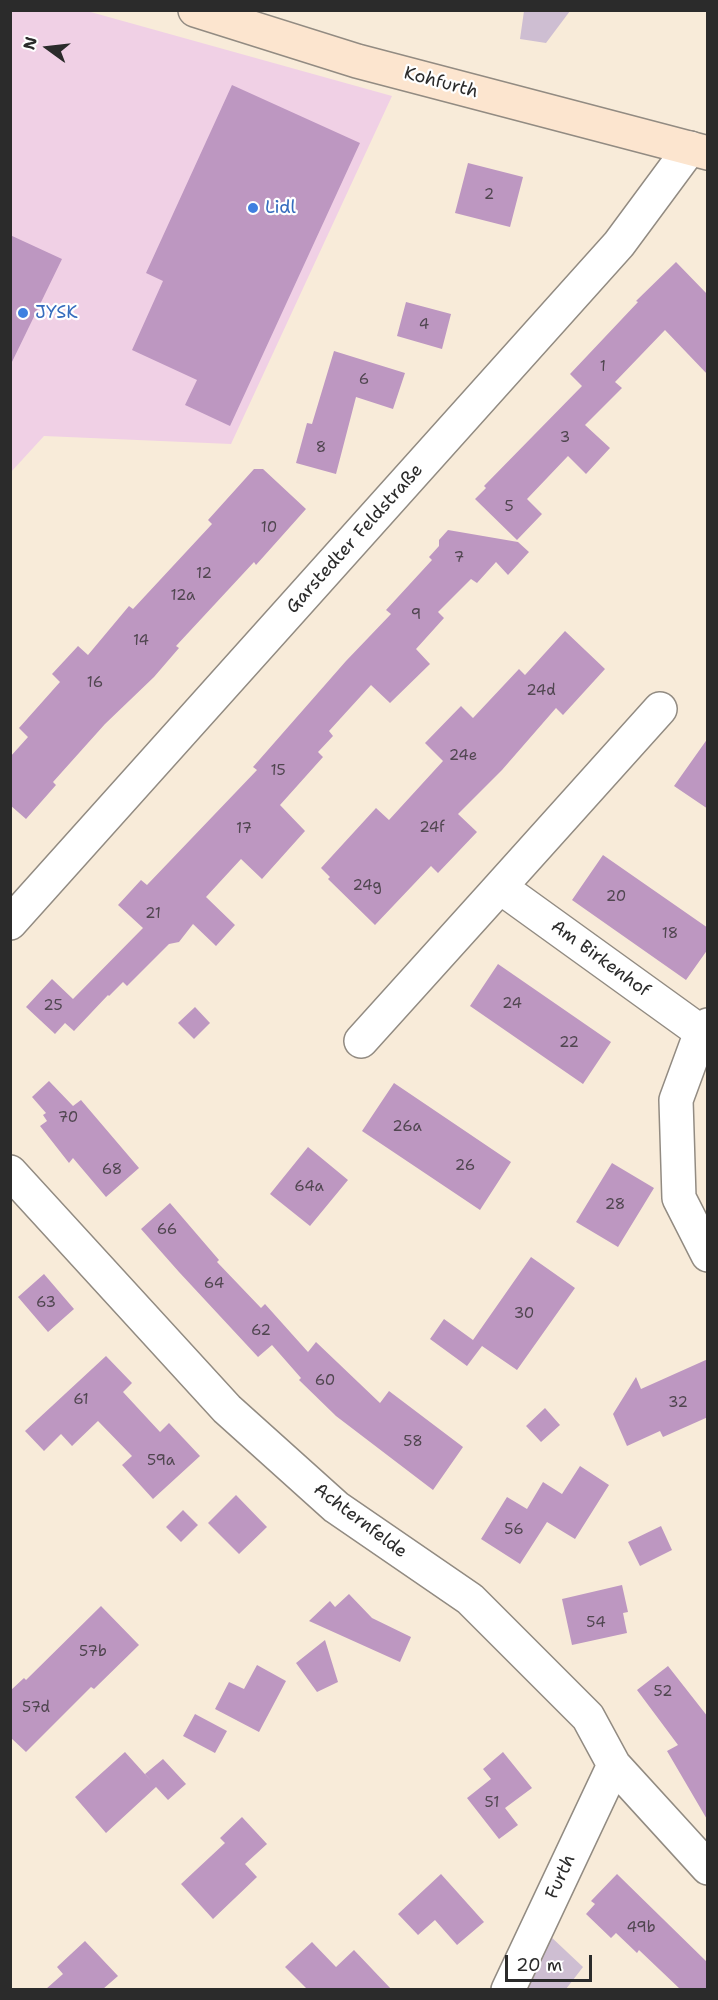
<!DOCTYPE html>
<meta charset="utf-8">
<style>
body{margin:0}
#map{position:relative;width:718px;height:2000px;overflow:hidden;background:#f8ebd9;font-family:"Shantell Sans",sans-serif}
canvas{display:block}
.frame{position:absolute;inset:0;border:12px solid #2b2b2b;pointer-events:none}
.north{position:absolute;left:18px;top:18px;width:60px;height:60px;-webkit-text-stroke:4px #fff;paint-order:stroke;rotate:285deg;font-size:16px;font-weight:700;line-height:24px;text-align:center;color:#2b2b2b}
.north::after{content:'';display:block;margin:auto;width:21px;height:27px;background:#2b2b2b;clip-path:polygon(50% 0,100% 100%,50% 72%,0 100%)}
.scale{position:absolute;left:505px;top:1955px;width:87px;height:27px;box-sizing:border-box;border:3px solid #2b2b2b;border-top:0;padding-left:8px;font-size:18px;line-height:21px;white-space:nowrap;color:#2b2b2b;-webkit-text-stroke:4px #fff;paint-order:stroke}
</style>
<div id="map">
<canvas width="718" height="2000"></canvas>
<div class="frame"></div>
<div class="north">N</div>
<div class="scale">20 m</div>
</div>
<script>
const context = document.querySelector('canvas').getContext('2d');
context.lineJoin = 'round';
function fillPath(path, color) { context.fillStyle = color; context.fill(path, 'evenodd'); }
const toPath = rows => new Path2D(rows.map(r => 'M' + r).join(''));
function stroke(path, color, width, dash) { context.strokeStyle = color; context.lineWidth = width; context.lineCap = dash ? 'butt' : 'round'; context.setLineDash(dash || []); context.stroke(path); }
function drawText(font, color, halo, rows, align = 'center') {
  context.font = font + ' "Shantell Sans",sans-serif'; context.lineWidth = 4.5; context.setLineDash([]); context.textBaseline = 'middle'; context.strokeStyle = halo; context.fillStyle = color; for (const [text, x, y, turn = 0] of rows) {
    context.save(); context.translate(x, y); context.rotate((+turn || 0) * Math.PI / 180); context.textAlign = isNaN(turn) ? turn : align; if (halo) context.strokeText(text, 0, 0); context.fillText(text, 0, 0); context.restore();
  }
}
const built = toPath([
 [11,11,87,11,392,96,231,444,44,436,11,472]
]);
const industrial = toPath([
 [524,11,524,10,570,11,546,43,520,39],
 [549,1935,583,1967,566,1989,522,1990]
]);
const building = toPath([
 [232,85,360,143,230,426,185,405,197,380,132,350,163,281,146,273],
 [468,163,523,177,510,227,455,213],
 [10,235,62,259,10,366],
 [676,262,708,295,708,375,665,330,615,382,622,388,585,425,610,448,586,474,568,456,527,499,542,514,517,540,475,499,486,488,484,486,582,386,570,374,638,302,636,301],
 [406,302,451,314,442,349,397,336],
 [334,351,405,373,393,409,356,397,336,474,296,463,307,423,312,424],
 [254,469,263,469,306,509,256,565,254,562,176,646,179,648,154,677,105,724,53,782,56,785,26,819,10,805,10,757,28,737,19,728,60,682,52,674,78,646,88,655,129,606,133,609,212,524,208,520],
 [448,530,518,542,529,552,508,575,496,562,477,583,471,579,438,612,444,618,416,649,430,664,390,703,371,685,329,731,333,736,318,752,323,757,280,805,305,831,262,879,241,859,206,897,235,925,216,946,193,924,179,942,169,944,127,986,123,982,109,996,108,995,74,1031,65,1023,55,1034,26,1007,52,979,73,999,143,928,118,905,141,880,147,885,257,770,253,767,346,661,391,614,386,610,432,560,429,557,439,546,439,540],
 [565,631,605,669,563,715,556,708,502,770,458,814,477,832,438,873,431,866,375,925,328,879,330,877,321,868,376,808,389,820,443,761,425,743,461,706,473,718,519,669,525,675],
 [708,738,708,809,674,786],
 [603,855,708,928,708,949,686,980,572,900],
 [498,964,611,1042,583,1084,470,1006],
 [195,1007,210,1023,194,1039,178,1023],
 [49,1081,73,1106,81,1100,139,1168,106,1197,73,1158,69,1163,40,1126,47,1121,43,1115,46,1113,32,1097],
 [394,1083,511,1162,480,1210,362,1131],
 [308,1147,348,1180,310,1226,270,1194],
 [612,1163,654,1188,618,1247,576,1222],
 [170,1203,219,1260,217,1262,261,1308,265,1304,308,1352,316,1342,380,1403,389,1391,463,1447,433,1490,336,1416,299,1380,301,1378,272,1345,258,1357,179,1272,141,1229],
 [531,1257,575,1288,517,1370,482,1346,467,1366,430,1339,444,1319,473,1340],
 [44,1274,74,1309,48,1332,18,1297],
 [106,1356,132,1383,123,1392,160,1432,169,1423,200,1456,153,1499,122,1465,132,1456,98,1421,72,1446,61,1434,44,1451,25,1431],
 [708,1359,708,1417,663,1437,660,1431,627,1446,613,1414,636,1377,641,1389],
 [545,1408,560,1425,541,1442,526,1426],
 [580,1466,609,1485,575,1539,547,1522,520,1564,481,1539,507,1497,527,1509,543,1482,562,1494],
 [236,1495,267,1527,239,1554,208,1523],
 [183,1510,198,1525,181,1542,166,1527],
 [661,1526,672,1550,640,1566,628,1542],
 [622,1585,628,1612,623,1613,627,1633,572,1645,562,1599],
 [349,1594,372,1618,411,1637,400,1662,309,1621,330,1601,335,1607],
 [101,1606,139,1645,94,1689,91,1687,26,1752,10,1737,10,1691,24,1678,26,1680],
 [325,1640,338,1682,317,1692,296,1663],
 [257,1665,286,1681,259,1732,215,1709,229,1682,244,1689],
 [668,1666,708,1717,708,1821,667,1751,678,1745,637,1690],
 [195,1714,227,1731,215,1753,183,1736],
 [125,1752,152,1782,145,1774,163,1759,186,1784,168,1800,156,1787,106,1833,75,1797],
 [503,1752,532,1788,505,1808,518,1825,499,1839,467,1798,491,1779,483,1769],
 [242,1817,267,1844,245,1864,257,1877,213,1919,181,1884,225,1843,220,1838],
 [441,1874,484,1922,457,1945,435,1920,418,1935,398,1914],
 [617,1874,708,1963,708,1989,680,1989,639,1950,637,1953,616,1933,611,1938,586,1914,595,1904,591,1901],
 [85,1941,118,1976,103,1989,46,1989,63,1974,57,1967],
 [312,1942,336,1967,354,1950,391,1989,307,1989,285,1967]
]);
const street = toPath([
 [660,709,500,887,701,1032],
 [10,923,619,244,690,148],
 [708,1025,701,1032,676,1100,679,1198,708,1255],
 [361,1041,500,887],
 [10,1172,227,1409,336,1507,470,1599,588,1717,614,1765,708,1868],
 [508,1990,614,1765]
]);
const secondary = toPath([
 [195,10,357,61,708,153]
]);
const markers = [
 [253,208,6,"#3f7fe0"],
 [23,313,6,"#3f7fe0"]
];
const numberNames = [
 ["2",489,195],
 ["4",424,325],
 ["1",603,367],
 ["6",364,380],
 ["3",565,438],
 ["8",321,448],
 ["5",509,507],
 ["10",269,528],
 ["7",459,558],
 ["12",204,574],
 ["12a",183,596],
 ["9",416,615],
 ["14",141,641],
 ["16",95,683],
 ["24d",541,691],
 ["24e",463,756],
 ["15",278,771],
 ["24f",432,828],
 ["17",244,829],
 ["24g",367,886],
 ["20",616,897],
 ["21",153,914],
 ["18",670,934],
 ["24",512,1004],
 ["25",53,1006],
 ["22",569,1043],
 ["70",68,1118],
 ["26a",407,1127],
 ["26",465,1166],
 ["68",112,1170],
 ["64a",309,1187],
 ["28",615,1205],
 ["66",167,1230],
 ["64",214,1284],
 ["63",46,1303],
 ["30",524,1314],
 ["62",261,1331],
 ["60",325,1381],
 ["61",81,1400],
 ["32",678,1403],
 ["58",413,1442],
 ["59a",161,1461],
 ["56",514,1530],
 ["54",596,1623],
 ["57b",93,1652],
 ["52",663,1692],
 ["57d",36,1708],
 ["51",492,1803],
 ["49b",641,1928]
];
const streetNames = [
 ["Kohfurth",441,83,15],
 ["Garstedter Feldstraße",355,539,-48],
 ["Am Birkenhof",600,959,36],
 ["Achternfelde",360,1521,37],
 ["Furth",561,1877,-65]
];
const shopNames = [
 ["Lidl",265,208],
 ["JYSK",35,313]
];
fillPath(built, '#f0d0e5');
fillPath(industrial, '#cebed2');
fillPath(building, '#bd97c1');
stroke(street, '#928b82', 36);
stroke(secondary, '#928b82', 36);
stroke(street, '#fff', 33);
stroke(secondary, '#fce5cf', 33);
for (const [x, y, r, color] of markers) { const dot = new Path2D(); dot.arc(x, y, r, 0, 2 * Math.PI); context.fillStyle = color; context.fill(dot); stroke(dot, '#fff', 2); }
drawText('15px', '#504650', null, numberNames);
drawText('18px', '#2b2b2b', '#fff', streetNames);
drawText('18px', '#366cbe', '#fff', shopNames, 'left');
</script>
